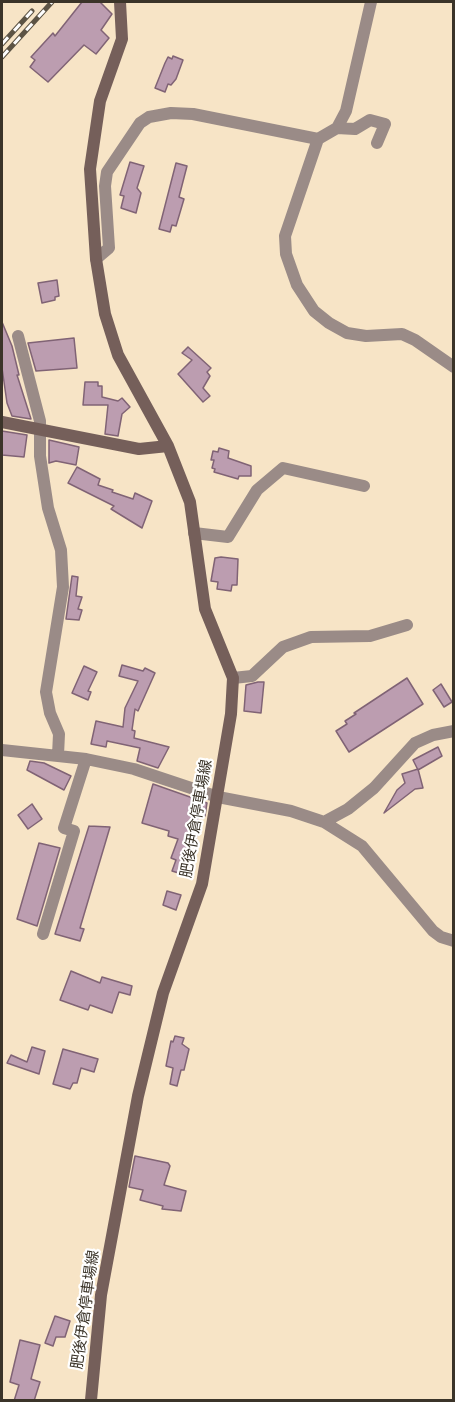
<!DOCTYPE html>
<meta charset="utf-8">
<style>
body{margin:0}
#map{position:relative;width:455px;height:1402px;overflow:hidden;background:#f7e4c6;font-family:Overpass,sans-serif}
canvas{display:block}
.frame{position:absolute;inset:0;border:3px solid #3b3429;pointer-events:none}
</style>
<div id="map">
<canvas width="455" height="1402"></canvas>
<div class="frame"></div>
</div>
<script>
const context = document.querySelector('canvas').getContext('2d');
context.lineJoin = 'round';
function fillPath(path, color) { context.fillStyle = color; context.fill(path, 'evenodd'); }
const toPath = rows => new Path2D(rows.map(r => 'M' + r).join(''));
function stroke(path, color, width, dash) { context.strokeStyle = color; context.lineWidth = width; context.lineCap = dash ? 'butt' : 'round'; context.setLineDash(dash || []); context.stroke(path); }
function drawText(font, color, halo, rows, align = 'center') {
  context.font = font + ' Overpass,"Noto Sans JP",sans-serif'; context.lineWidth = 4.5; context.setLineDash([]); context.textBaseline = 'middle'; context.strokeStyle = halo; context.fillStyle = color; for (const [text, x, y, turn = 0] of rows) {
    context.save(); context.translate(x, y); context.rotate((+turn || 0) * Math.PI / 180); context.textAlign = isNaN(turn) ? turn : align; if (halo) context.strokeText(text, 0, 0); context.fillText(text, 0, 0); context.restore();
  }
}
const building = toPath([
 [82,2,100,2,112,14,101,30,109,38,96,54,84,45,48,82,30,67,35,60,31,57,53,33,55,36,82,2],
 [173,56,183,60,176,79,171,85,168,84,165,92,155,88,165,63,168,57,172,59,173,56],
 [130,162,144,166,137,188,141,193,136,213,121,208,124,196,120,195,130,162],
 [176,163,187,166,179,197,184,199,176,226,172,225,170,232,159,229,176,163],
 [57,280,59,296,55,297,55,300,42,303,38,283,57,280],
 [2,322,12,346,19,375,17,375,31,419,12,416,7,403,2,368,2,322],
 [74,338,77,368,36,371,28,343,74,338],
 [188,347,211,368,207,372,210,376,203,388,210,396,203,402,178,374,192,360,182,353,188,347],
 [85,382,98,382,98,386,102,386,102,397,118,401,122,398,130,407,122,414,118,436,105,434,108,405,83,405,85,382],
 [2,431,27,435,24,457,2,455,2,431],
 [49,440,79,447,76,465,56,461,49,463,49,440],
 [219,448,229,451,228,458,251,466,251,476,239,476,238,479,214,472,215,469,212,468,214,460,211,460,213,451,218,452,219,448],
 [77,467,100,479,98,485,113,490,112,492,133,499,135,493,152,501,142,528,111,509,114,506,68,483,77,467],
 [221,557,238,559,237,585,232,585,231,591,217,589,218,582,211,581,215,558,221,557],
 [72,576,78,577,76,596,82,597,78,609,82,610,79,620,66,619,72,576],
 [122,665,143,671,145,668,155,673,138,711,135,709,132,730,135,731,134,738,169,747,158,768,137,761,140,748,107,741,106,747,91,744,96,721,123,727,125,708,138,681,119,676,122,665],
 [84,666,97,672,88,691,91,692,88,700,72,693,84,666],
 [407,678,423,704,349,752,336,731,347,724,345,721,356,714,354,713,407,678],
 [258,682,264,682,261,713,244,711,246,685,258,682],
 [441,684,452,702,444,707,433,690,441,684],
 [438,747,442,756,418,770,413,760,438,747],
 [30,761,44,763,71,776,64,790,27,770,30,761],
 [418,769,423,788,415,789,384,813,397,790,405,783,402,774,418,769],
 [153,784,207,803,205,816,199,815,193,834,197,834,195,844,192,843,185,875,172,871,176,860,171,858,178,839,168,836,169,831,142,823,153,784],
 [32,804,42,819,28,829,18,815,32,804],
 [89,826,110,827,80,928,84,929,80,941,55,934,89,826],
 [39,843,60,848,37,926,17,919,39,843],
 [167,891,181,895,176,910,163,905,167,891],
 [71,971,100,983,102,977,132,986,130,995,119,992,112,1013,90,1005,88,1010,60,1000,71,971],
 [175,1036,184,1038,182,1044,189,1049,184,1070,181,1070,177,1086,170,1084,173,1068,166,1066,171,1041,173,1042,175,1036],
 [32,1047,45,1051,39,1074,7,1063,11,1055,27,1062,32,1047],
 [63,1049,98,1059,94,1072,81,1068,77,1083,73,1083,70,1089,53,1084,63,1049],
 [135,1156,168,1163,170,1166,164,1185,186,1191,181,1211,162,1209,163,1206,140,1200,143,1190,129,1187,135,1156],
 [55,1316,70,1321,65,1337,56,1337,53,1346,45,1343,55,1316],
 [20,1340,40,1345,31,1379,40,1382,34,1401,14,1401,19,1385,10,1382,20,1340]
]);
const minor = toPath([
 [337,128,355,129,370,120,385,124,377,143],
 [318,139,285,236,286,254,297,285,314,311,329,323,347,333,366,336,402,334,415,340,454,367],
 [96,259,109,248,105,186,107,172,140,123,149,117,171,113,193,114,318,139,337,128,346,111,371,2],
 [18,336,40,421,40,456,48,508,61,550,63,587,46,692,50,713,59,734,58,755],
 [194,533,228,537,257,490,283,468,364,486],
 [233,678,252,676,283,647,311,637,370,636,407,625],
 [2,750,86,759,134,769,218,797,291,811,324,822,362,846,433,931,441,937,454,941],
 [324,822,348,809,374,788,415,743,433,735,454,731],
 [43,934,74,831,64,828,86,759]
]);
const secondary = toPath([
 [2,422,139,449,168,446],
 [91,1400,101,1295,138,1096,163,993,202,884,231,714,233,678,205,609,190,502,168,446,118,355,105,314,96,259,90,169,100,101,122,39,120,2]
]);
const rail = toPath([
 [2,44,32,11],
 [2,57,52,2]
]);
const streetNames = [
 ["肥後伊倉停車場線",198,819,-80],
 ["肥後伊倉停車場線",87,1310,-82]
];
fillPath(building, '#bc9db0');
stroke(building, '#806375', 1.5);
stroke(minor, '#9a8b87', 12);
stroke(secondary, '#755f5a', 12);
stroke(rail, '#5d5445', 5);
stroke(rail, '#fff', 3, [9]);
drawText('15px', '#3b3429', '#fff', streetNames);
</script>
